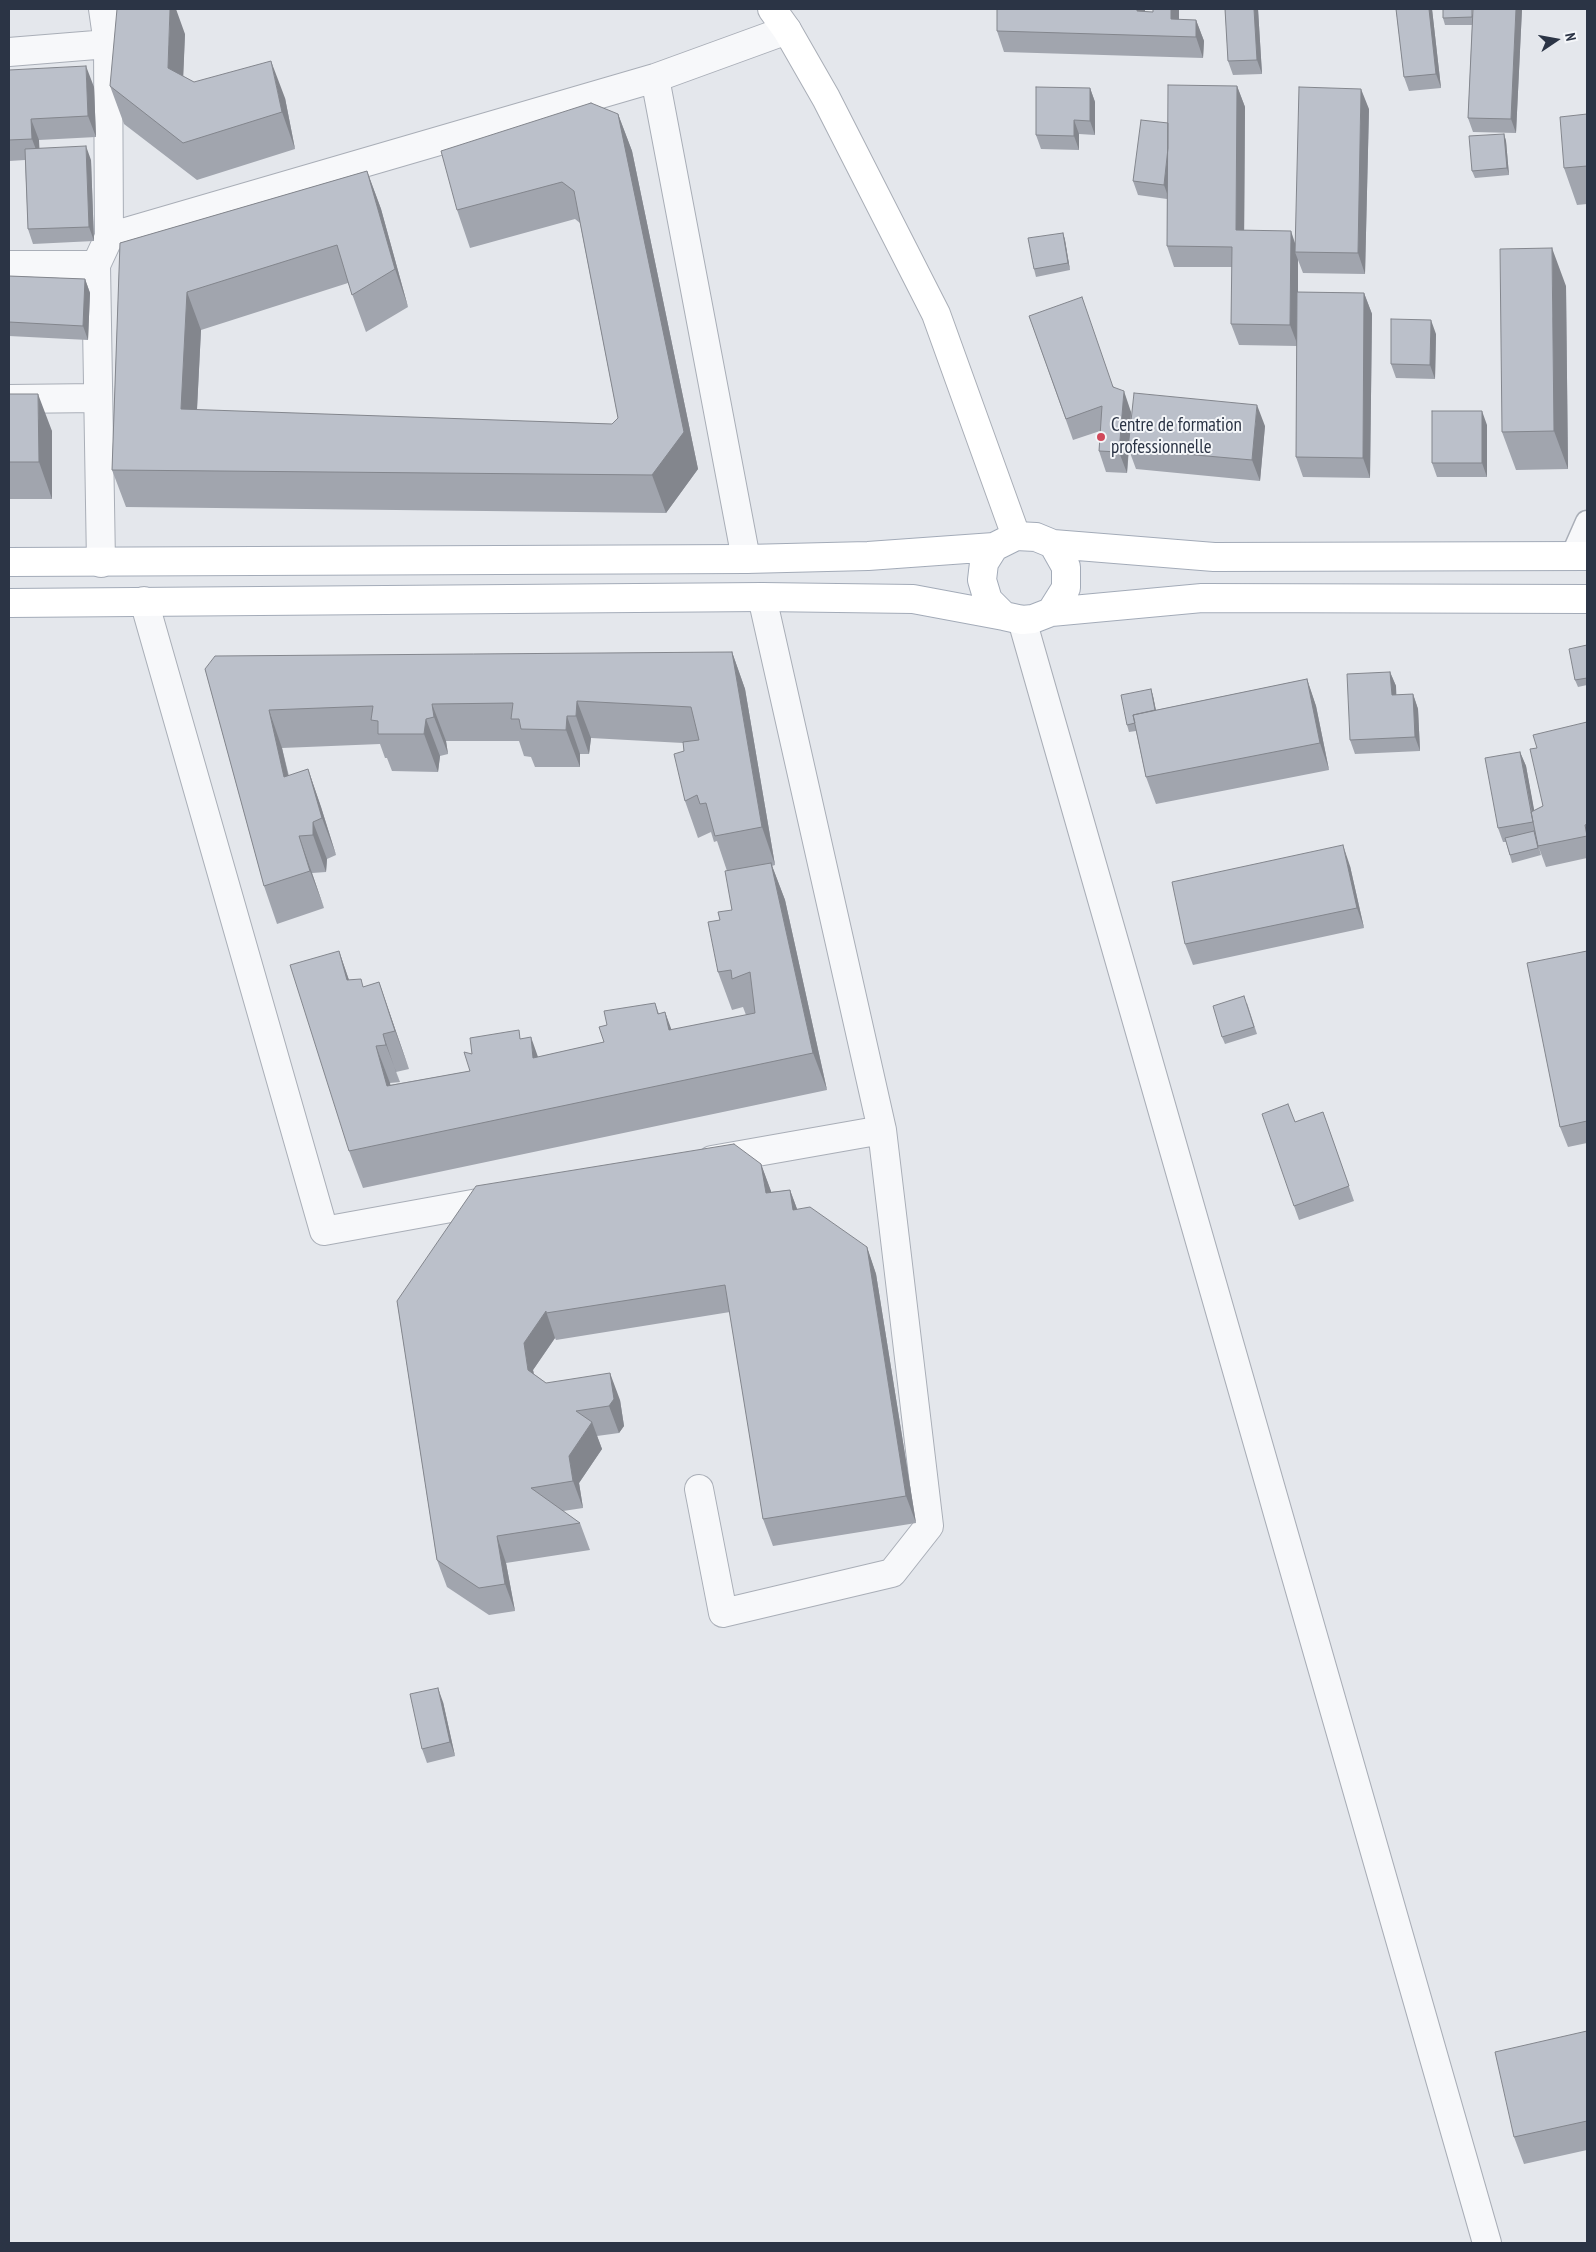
<!DOCTYPE html>
<style>
body{margin:0}
#map{position:relative;width:1596px;height:2252px;overflow:hidden;background:#e4e7ec;font-family:"PT Sans Narrow",sans-serif}
canvas{display:block}
.frame{position:absolute;inset:0;border:10px solid #2b3445;pointer-events:none}
.north{position:absolute;left:1531px;top:15px;width:50px;height:50px;-webkit-text-stroke:4px #f4f6f9;paint-order:stroke;rotate:78deg;font-size:14px;font-weight:700;line-height:20px;text-align:center;color:#2b3445}
.north::after{content:'';display:block;margin:auto;width:18px;height:22px;background:#2b3445;clip-path:polygon(50% 0,100% 100%,50% 72%,0 100%)}
</style>
<div id="map">
<canvas width="1596" height="2252"></canvas>
<div class="frame"></div>
<div class="north">N</div>
</div>
<script>
const context = document.querySelector('canvas').getContext('2d');
context.lineJoin = 'round';
const toPath = rows => new Path2D(rows.map(r => 'M' + r).join(''));
function stroke(path, color, width, dash) { context.strokeStyle = color; context.lineWidth = width; context.lineCap = dash ? 'butt' : 'round'; context.setLineDash(dash || []); context.stroke(path); }
function fillPath(path, color) { context.fillStyle = color; context.fill(path, 'evenodd'); }
function drawText(font, color, halo, rows, align = 'center') {
  context.font = font + ' "PT Sans Narrow",sans-serif'; context.lineWidth = 4; context.setLineDash([]); context.textBaseline = 'middle'; context.strokeStyle = halo; context.fillStyle = color; for (const [text, x, y, turn = 0] of rows) {
    context.save(); context.translate(x, y); context.rotate((+turn || 0) * Math.PI / 180); context.textAlign = isNaN(turn) ? turn : align; if (halo) context.strokeText(text, 0, 0); context.fillText(text, 0, 0); context.restore();
  }
}
const lane = toPath([
 [1572,556,1587,522]
]);
const street = toPath([
 [9,52,108,44],
 [655,78,746,559],
 [109,237,655,78,787,30],
 [9,265,96,265],
 [9,399,98,398],
 [101,563,96,265,109,237,108,44,103,9],
 [144,601,324,1231,500,1199],
 [1022,620,1487,2243],
 [712,1160,882,1130,762,597],
 [699,1489,723,1613,892,1573,929,1526,882,1130]
]);
const secondary = toPath([
 [772,9,787,30,826,98,936,314,1016,536]
]);
const primary = toPath([
 [1053,544,1214,557,1587,556],
 [9,562,746,559,868,556,994,547],
 [9,603,762,597,913,599,1004,616],
 [1051,612,1066,588,1066,567,1053,544,1036,537,1016,536,994,547,984,563,982,580,988,600,1004,616,1022,620,1033,619,1051,612,1202,598,1587,599]
]);
const wall = toPath([
 [997,9,1145,9,1145,11,1179,20,1196,20,1204,41,1203,58,1004,52,997,31],
 [1225,9,1258,9,1262,74,1233,75,1228,61],
 [1396,9,1432,9,1441,88,1409,91,1404,77],
 [1522,9,1516,133,1473,132,1468,118,1472,25,1445,25,1443,18],
 [185,34,183,76,194,82,285,98,295,149,197,180,124,124,110,86],
 [9,70,94,87,96,137,39,140,39,148,91,160,94,241,33,244,28,229,25,160,9,161],
 [1237,86,1245,107,1244,230,1295,244,1369,109,1365,274,1303,273,1298,260,1298,292,1364,293,1372,314,1370,478,1303,477,1296,457,1297,346,1239,345,1231,324,1232,267,1174,267,1167,246,1167,199,1138,195,1133,181,1168,123],
 [1090,88,1095,102,1095,135,1079,134,1079,150,1041,149,1036,135],
 [618,114,632,151,698,469,666,513,126,507,112,470,120,243,367,171,381,209,408,307,366,332,348,283,201,330,197,410,612,424,618,418,580,223,575,219,470,248,457,210],
 [1587,114,1587,204,1577,205,1564,168],
 [1504,134,1506,141,1509,175,1475,178,1472,171],
 [1063,233,1065,240,1070,270,1036,277,1034,269],
 [9,276,85,279,90,293,88,340,9,336],
 [1566,286,1568,469,1516,470,1502,432],
 [1029,316,1114,387,1131,412,1130,435,1265,426,1260,481,1136,469,1129,450,1127,473,1106,472,1099,451,1100,431,1073,440],
 [1436,334,1435,379,1396,378,1391,364],
 [9,394,52,431,52,499,9,499],
 [1487,425,1487,477,1437,477,1432,463],
 [1587,645,1587,685,1578,687,1575,680],
 [732,652,745,689,775,865,772,866,785,900,827,1090,363,1188,349,1151,339,951,349,980,363,987,379,982,409,1069,396,1072,400,1082,390,1083,390,1085,470,1071,472,1054,522,1039,538,1057,604,1042,607,1025,655,1003,659,1014,665,1012,671,1030,746,1015,743,1007,732,1010,718,972,720,920,732,910,727,871,717,841,714,842,711,832,698,838,685,801,684,751,683,743,591,738,589,754,580,754,580,767,535,767,531,757,524,756,519,741,446,741,448,754,440,756,438,772,392,771,387,758,385,758,380,744,282,748,289,776,308,769,321,807,336,855,327,859,326,872,312,873,324,908,277,924,264,886,205,669],
 [1390,672,1396,686,1396,695,1413,694,1418,709,1420,751,1355,754,1350,740],
 [1307,679,1316,706,1329,770,1156,804,1146,777,1136,731,1129,732,1127,725,1151,689,1153,696,1156,710],
 [1587,722,1587,858,1546,867,1539,848,1541,855,1512,863,1506,842,1503,842,1498,828,1520,752,1526,766,1534,811,1543,806,1537,748],
 [1350,866,1364,928,1193,965,1185,944],
 [1587,951,1587,1143,1568,1147,1560,1127],
 [1247,1003,1257,1034,1225,1044,1222,1037],
 [1323,1112,1354,1201,1299,1220,1294,1206,1295,1122],
 [761,1164,771,1192,790,1190,797,1209,867,1247,876,1274,916,1523,773,1546,763,1519,730,1312,556,1340,555,1338,533,1370,534,1374,546,1383,620,1400,624,1426,619,1433,597,1436,602,1449,579,1483,583,1508,563,1511,580,1523,590,1550,506,1563,515,1611,489,1615,447,1587,437,1560,397,1301],
 [443,1702,455,1756,427,1763,422,1749],
 [1587,2031,1587,2150,1524,2164,1514,2137]
]);
const shadedWall = toPath([
 [170,9,176,9,185,34,182,106,168,68],
 [1137,9,1145,9,1144,32,1137,11],
 [1171,9,1179,9,1179,37,1171,19],
 [1254,9,1258,9,1262,74,1257,60],
 [1429,9,1432,9,1441,88,1436,74],
 [1516,9,1522,9,1516,133,1511,119],
 [1196,20,1204,41,1203,58,1196,37],
 [271,61,285,98,295,149,282,112],
 [86,66,94,87,96,137,88,116],
 [1237,86,1245,107,1244,251,1236,230],
 [1090,88,1095,102,1095,135,1090,121],
 [1361,89,1369,109,1365,274,1358,253],
 [618,114,632,151,698,469,666,513,652,475],
 [31,119,39,140,40,160,32,139],
 [1074,120,1079,134,1079,150,1074,136],
 [1171,123,1169,199,1164,185],
 [1504,134,1506,141,1509,175,1507,168],
 [86,146,91,160,94,241,89,227],
 [367,171,381,209,408,307,395,269],
 [1291,231,1298,252,1295,252,1298,260,1298,346,1290,325],
 [1063,233,1065,240,1070,270,1068,263],
 [1552,248,1566,286,1568,469,1554,431],
 [85,279,90,293,88,340,83,326],
 [187,292,201,330,195,447,181,409],
 [1364,293,1372,314,1370,478,1363,458],
 [1431,320,1436,334,1435,379,1430,365],
 [1124,391,1131,412,1127,473,1119,452],
 [38,394,52,431,52,499,39,462],
 [1257,405,1265,426,1260,481,1252,460],
 [1482,411,1487,425,1487,477,1482,463],
 [732,652,745,689,775,865,762,827],
 [1390,672,1396,686,1397,709,1392,695],
 [1307,679,1316,706,1329,770,1320,743],
 [1151,689,1153,696,1159,726,1156,719],
 [1413,694,1418,709,1420,751,1415,737],
 [577,701,591,738,589,754,576,716],
 [432,704,446,741,448,754,434,717],
 [269,710,282,748,297,815,284,777],
 [567,716,580,754,580,767,566,730],
 [426,719,440,756,438,772,424,734],
 [1520,752,1526,766,1539,836,1534,822],
 [308,769,321,807,336,855,322,818],
 [313,822,327,859,326,872,313,835],
 [299,836,312,873,324,908,310,871],
 [1343,845,1350,866,1364,928,1357,908],
 [771,863,785,900,827,1090,813,1053],
 [339,951,352,989,347,980],
 [379,982,392,1020,409,1069,395,1031],
 [665,1012,679,1050,669,1030],
 [383,1034,396,1072,400,1082,386,1045],
 [531,1037,544,1074,533,1058],
 [376,1046,390,1083,400,1123,387,1086],
 [761,1164,771,1191,776,1220,766,1193],
 [790,1190,800,1217,793,1210],
 [867,1247,876,1274,916,1523,906,1496],
 [546,1311,555,1338,533,1370,538,1397,528,1370,524,1343],
 [610,1373,620,1400,624,1426,619,1433,609,1406],
 [592,1422,602,1449,579,1483,583,1508,573,1481,569,1456],
 [497,1536,506,1563,515,1611,505,1584],
 [438,1688,443,1702,455,1756,450,1742]
]);
const building = toPath([
 [117,9,170,9,168,68,194,82,271,61,282,112,183,143,110,86,117,9],
 [997,9,1137,9,1137,11,1153,12,1153,9,1171,9,1171,19,1196,20,1196,37,997,31,997,9],
 [1225,9,1254,9,1257,60,1228,61,1225,9],
 [1396,9,1429,9,1436,74,1404,77,1396,9],
 [1443,9,1472,9,1472,17,1443,18,1443,9],
 [1473,9,1516,9,1511,119,1468,118,1473,9],
 [86,66,88,116,31,119,32,139,9,140,9,70,86,66],
 [1168,85,1237,86,1236,230,1291,231,1290,325,1231,324,1232,247,1167,246,1168,85],
 [1036,87,1090,88,1090,121,1074,120,1074,136,1036,135,1036,87],
 [1299,87,1361,89,1358,253,1295,252,1299,87],
 [591,103,618,114,684,432,652,475,112,470,120,243,367,171,395,269,352,295,337,245,187,292,181,409,612,424,618,418,574,191,562,182,457,210,441,151,591,103],
 [1587,114,1587,166,1564,168,1560,117,1587,114],
 [1141,120,1168,123,1168,148,1164,185,1133,181,1141,120],
 [1504,134,1507,168,1472,171,1469,136,1504,134],
 [86,146,89,227,28,229,25,149,86,146],
 [1063,233,1068,263,1034,269,1028,238,1063,233],
 [1552,248,1554,431,1502,432,1500,249,1552,248],
 [9,276,85,279,83,326,9,322,9,276],
 [1297,292,1364,293,1363,458,1296,457,1297,292],
 [1082,297,1113,387,1124,391,1119,452,1099,451,1102,406,1066,419,1029,316,1082,297],
 [1391,319,1431,320,1430,365,1391,364,1391,319],
 [1134,393,1257,405,1252,460,1128,449,1134,393],
 [9,394,38,394,39,462,9,462,9,394],
 [1432,411,1482,411,1482,463,1432,463,1432,411],
 [1587,645,1587,678,1575,680,1569,649,1587,645],
 [732,652,762,827,715,836,706,803,700,804,697,795,685,801,674,754,684,751,683,742,699,740,691,707,577,701,576,716,567,716,566,730,521,729,519,719,511,719,513,703,432,704,434,717,426,719,424,734,378,734,378,721,371,720,373,706,269,710,284,777,308,769,322,818,313,822,313,835,299,836,310,871,264,886,205,669,215,656,732,652],
 [1390,672,1392,695,1413,694,1415,737,1350,740,1347,674,1390,672],
 [1307,679,1320,743,1146,777,1133,715,1307,679],
 [1151,689,1155,710,1133,715,1135,723,1127,725,1121,695,1151,689],
 [1587,722,1587,824,1585,825,1587,836,1538,846,1531,812,1543,806,1530,749,1537,748,1533,735,1587,722],
 [1520,752,1533,822,1498,828,1485,758,1520,752],
 [1534,831,1538,848,1510,855,1505,838,1534,831],
 [1343,845,1357,908,1185,944,1172,882,1343,845],
 [771,863,813,1053,349,1151,290,965,339,951,347,980,361,979,363,987,379,982,395,1031,383,1034,386,1045,376,1046,387,1086,470,1071,464,1052,472,1054,470,1038,519,1030,520,1039,531,1037,533,1058,604,1042,599,1027,607,1025,604,1011,655,1003,658,1014,665,1012,669,1030,755,1013,750,972,732,979,731,970,718,972,708,922,720,920,718,912,732,910,725,871,771,863],
 [1587,951,1587,1121,1560,1127,1527,963,1587,951],
 [1244,996,1254,1027,1222,1037,1213,1006,1244,996],
 [1288,1104,1295,1122,1323,1112,1349,1186,1294,1206,1262,1114,1288,1104],
 [734,1144,761,1164,766,1193,790,1190,793,1210,810,1207,867,1247,906,1496,763,1519,725,1285,546,1313,546,1311,524,1343,528,1370,546,1383,610,1373,614,1399,609,1406,576,1411,592,1422,569,1456,573,1481,531,1488,580,1523,497,1536,505,1584,479,1588,437,1560,397,1301,476,1186,734,1144],
 [438,1688,450,1742,422,1749,410,1694,438,1688],
 [1587,2031,1587,2121,1514,2137,1495,2052,1587,2031]
]);
const markers = [
 [1101,437,5,"#d1495b"]
];
const poiNames = [
 ["Centre de formation",1111,426],
 ["professionnelle",1111,448]
];
stroke(lane, '#a9aeb7', 25);
stroke(street, '#a9aeb7', 30);
stroke(secondary, '#a9aeb7', 30);
stroke(primary, '#a3abb8', 30);
stroke(lane, '#f7f8fa', 22);
stroke(street, '#f7f8fa', 28);
stroke(secondary, '#fff', 28);
stroke(primary, '#fff', 28);
fillPath(wall, '#a1a5ae');
fillPath(shadedWall, '#83868d');
fillPath(building, '#bbc0ca');
stroke(building, '#83868d', 1);
for (const [x, y, r, color] of markers) { const dot = new Path2D(); dot.arc(x, y, r, 0, 2 * Math.PI); context.fillStyle = color; context.fill(dot); stroke(dot, '#f4f6f9', 2); }
drawText('19px', '#2b3445', '#f4f6f9', poiNames, 'left');
</script>
